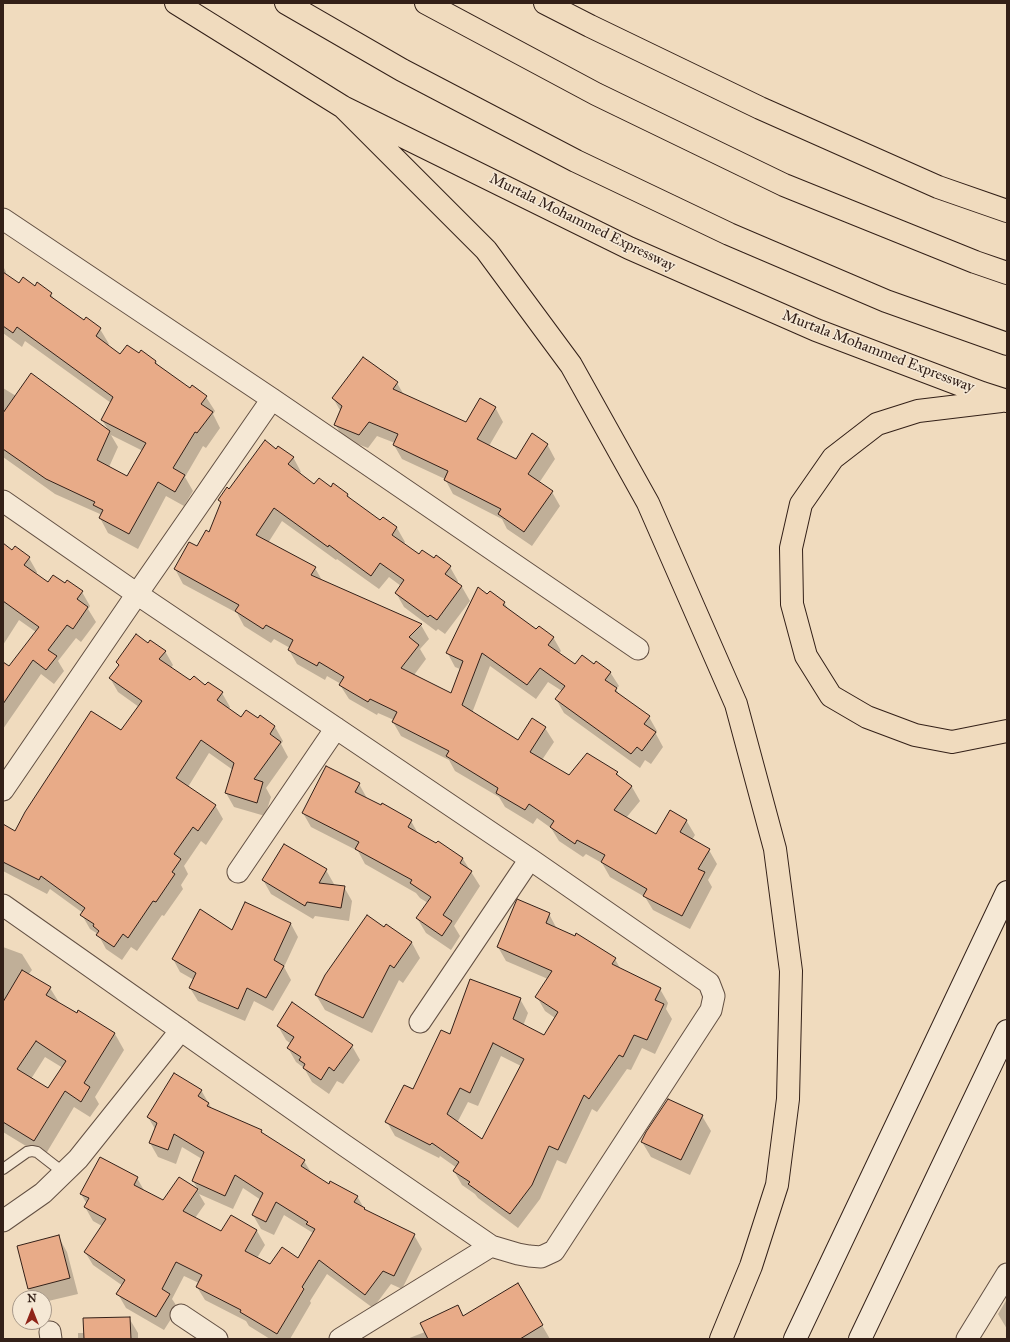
<!DOCTYPE html>
<style>
body{margin:0}
#map{position:relative;width:1010px;height:1342px;overflow:hidden;background:#f0dbbe;font-family:"IM FELL Great Primer",serif}
canvas{display:block}
.frame{position:absolute;inset:0;border:4px solid #332018;pointer-events:none}
.north{position:absolute;left:12px;top:1290px;width:40px;height:40px;box-sizing:border-box;background:#f5e8d5;border:1px solid #a79889;border-radius:50%;rotate:0deg;font-size:11px;font-weight:700;line-height:16px;text-align:center;color:#332018}
.north::after{content:'';display:block;margin:auto;width:14px;height:18px;background:#8f2418;clip-path:polygon(50% 0,100% 100%,50% 72%,0 100%)}
</style>
<div id="map">
<canvas width="1010" height="1342"></canvas>
<div class="frame"></div>
<div class="north">N</div>
</div>
<script>
const context = document.querySelector('canvas').getContext('2d');
context.lineJoin = 'round';
function fillPath(path, color) { context.fillStyle = color; context.fill(path, 'evenodd'); }
const toPath = rows => new Path2D(rows.map(r => 'M' + r).join(''));
function stroke(path, color, width, dash) { context.strokeStyle = color; context.lineWidth = width; context.lineCap = dash ? 'butt' : 'round'; context.setLineDash(dash || []); context.stroke(path); }
function drawText(font, color, halo, rows, align = 'center') {
  context.font = font + ' "IM FELL Great Primer",serif'; context.lineWidth = 3; context.setLineDash([]); context.textBaseline = 'middle'; context.strokeStyle = halo; context.fillStyle = color; for (const [text, x, y, turn = 0] of rows) {
    context.save(); context.translate(x, y); context.rotate((+turn || 0) * Math.PI / 180); context.textAlign = isNaN(turn) ? turn : align; if (halo) context.strokeText(text, 0, 0); context.fillText(text, 0, 0); context.restore();
  }
}
const shadow = toPath([
 [3,266,6,272,5,274,19,284,35,287,37,284,51,294,55,301,84,322,100,329,109,344,107,346,121,356,139,355,156,362,159,367,190,390,206,397,215,411,213,414,220,428,206,448,203,446,185,477,193,491,184,506,166,496,138,549,108,533,100,518,101,516,100,514,55,494,3,457,3,388,16,396,109,431,102,420,111,403,25,341,22,347,3,333],
 [111,435,143,451,127,477,109,467,118,447],
 [397,383,404,395,467,423,495,407,503,422,489,446,516,460,547,444,555,459,539,483,552,492,560,506,532,546,507,529,502,519,453,494,445,479,402,459,394,445,395,443,377,436,368,448,344,439,335,424,341,412,333,398],
 [277,450,293,457,301,472,299,474,315,486,331,488,333,485,348,495,351,500,380,521,383,518,397,528,405,542,403,545,419,556,434,560,450,567,458,581,457,583,462,587,470,601,445,634,438,629,436,631,404,607,396,593,401,586,389,577,379,589,337,559,336,560,282,521,268,543,315,568,323,582,421,625,429,639,420,649,426,659,414,675,451,694,460,669,455,667,447,652,488,595,504,602,509,611,537,630,553,637,561,651,559,654,576,666,594,665,610,672,619,686,616,689,620,696,649,717,657,731,656,734,663,747,651,764,645,760,640,768,564,713,556,699,562,691,548,682,536,699,490,666,472,713,519,741,532,720,545,728,554,742,542,760,570,776,617,773,620,778,632,787,640,801,626,818,656,835,686,820,695,835,692,840,709,850,717,864,708,880,712,887,690,929,653,910,645,897,610,877,602,863,586,854,583,857,559,841,551,828,537,818,533,824,505,807,499,797,455,771,449,760,401,736,393,722,394,720,378,713,377,715,349,699,340,685,341,684,327,676,325,680,297,664,289,650,290,648,274,639,271,643,244,626,237,613,183,584,175,569,197,548,210,534,221,504,220,500,229,490],
 [3,544,13,551,29,558,37,572,36,575,48,584,65,585,82,592,90,606,88,609,96,622,81,642,76,638,58,661,64,671,54,684,41,674,3,729,3,663,9,667,36,632,19,620,3,645],
 [148,644,165,651,173,665,171,668,191,682,206,686,222,693,230,707,228,710,241,719,258,720,260,717,275,727,283,741,281,744,288,757,266,788,271,797,265,816,234,807,226,793,233,770,209,753,188,787,215,805,223,819,206,845,201,841,184,866,188,874,181,885,183,889,164,916,162,915,137,951,131,947,122,960,106,949,98,934,90,929,82,915,83,913,50,889,47,894,3,871,3,835,16,832,121,731,139,707,118,692,110,678,119,666,117,662],
 [359,784,368,800,411,821,419,835,437,845,438,843,463,859,480,886,454,926,460,936,451,950,426,933,417,918,428,903,420,898,416,893,365,864,358,851,311,827,303,813],
 [326,870,334,884,333,885,344,887,352,901,349,921,315,916,313,919,271,894,263,880],
 [518,901,549,914,557,929,615,959,621,970,660,989,668,1003,666,1009,672,1019,655,1054,642,1048,631,1070,627,1069,597,1112,592,1109,566,1164,557,1160,540,1199,518,1228,478,1198,475,1194,462,1185,454,1171,457,1168,440,1156,439,1158,395,1136,387,1122,414,1091,450,1035,520,999,528,1013,523,1026,544,1036,555,1018,545,1011,537,997,548,979,506,961,498,947],
 [501,1056,521,1066,482,1141,457,1123,468,1102,478,1106],
 [245,903,291,924,298,937,284,967,291,980,273,1011,254,1001,245,1021,198,1001,190,988,194,980,180,972,173,959,233,931],
 [386,925,412,943,420,958,403,983,399,980,372,1033,325,1010,316,995],
 [3,947,22,954,32,970,28,975,50,988,60,1004,77,1014,79,1012,115,1034,124,1050,95,1097,99,1104,90,1117,74,1107,44,1157,3,1132],
 [45,1057,63,1068,49,1090,31,1079],
 [278,1026,352,1046,360,1060,343,1084,337,1081,329,1094,312,1082,304,1068,296,1062,288,1048,291,1044,286,1040],
 [201,1090,212,1109,261,1130,264,1136,304,1161,312,1174,329,1185,357,1196,365,1210,414,1235,422,1249,402,1289,391,1284,373,1308,327,1274,310,1301,311,1303,290,1339,270,1339,249,1326,246,1321,205,1300,197,1287,199,1283,184,1276,172,1299,178,1308,164,1330,126,1308,118,1294,123,1286,93,1265,85,1252,102,1226,93,1221,85,1207,87,1204,81,1194,137,1178,145,1192,164,1202,179,1178,199,1191,193,1181,202,1159,182,1147,176,1164,158,1157,150,1143,155,1129,148,1117],
 [243,1188,261,1200,253,1215,261,1229,274,1235,284,1215,313,1233,313,1234,298,1259,271,1266,257,1258,265,1245,257,1231,231,1216,222,1232,195,1218,205,1204,199,1194,233,1209],
 [702,1116,711,1131,690,1175,651,1157,642,1142],
 [58,1236,67,1252,78,1294,44,1302,44,1298,35,1298,29,1289,18,1247],
 [518,1284,550,1339,407,1339,463,1317],
 [1007,1299,1007,1329,998,1314],
 [129,1318,138,1333,138,1339,78,1339,78,1333,85,1333]
]);
const building = toPath([
 [3,272,19,283,23,277,35,286,37,282,52,293,50,296,84,320,86,317,101,328,96,336,120,354,127,345,139,353,141,350,156,361,155,363,190,388,192,385,207,396,201,404,213,412,197,433,195,432,173,468,185,475,175,492,158,482,129,534,99,518,103,510,93,505,95,502,46,479,3,449,3,413,31,373,110,431,97,460,127,476,146,443,101,420,113,397,17,327,13,333,3,326,3,272],
 [363,357,398,382,393,389,466,422,480,398,496,407,477,439,516,459,532,433,548,444,528,474,553,491,524,532,498,514,501,509,444,480,448,471,393,445,398,434,369,422,359,435,334,425,342,406,332,398,363,357],
 [265,440,276,449,278,446,294,457,288,464,314,484,319,478,331,487,333,483,348,494,347,496,380,520,383,517,397,527,392,535,419,554,422,550,434,558,436,555,451,566,445,574,462,586,437,620,430,615,428,617,395,593,404,580,380,563,371,576,329,545,328,547,274,508,256,535,316,567,311,575,422,624,409,637,419,645,401,668,451,693,463,661,446,653,478,587,487,594,490,591,505,602,503,605,536,629,539,626,554,637,548,645,575,664,582,655,594,664,596,661,611,672,605,680,617,688,615,691,650,716,644,724,656,732,642,751,637,747,631,754,555,699,565,686,540,668,527,685,482,653,462,705,518,740,532,718,546,727,530,752,569,775,587,753,618,772,616,774,632,786,614,810,656,834,670,810,687,820,680,832,710,849,698,869,705,872,682,916,643,896,647,889,601,862,605,855,577,840,575,844,550,827,554,821,529,804,525,810,496,793,498,788,446,756,449,751,392,722,397,712,370,699,368,702,339,685,344,677,319,662,317,666,288,650,293,640,266,625,263,629,235,611,239,605,174,569,189,542,197,546,206,530,209,532,221,502,218,500,227,487,229,489,265,440],
 [3,543,12,550,15,546,30,557,24,565,48,582,53,575,65,583,67,580,83,591,77,599,88,607,73,629,67,625,48,650,57,656,46,670,33,660,3,704,3,662,9,666,39,627,3,601,3,543],
 [136,634,148,643,150,640,166,651,159,659,190,680,194,676,205,685,208,682,223,692,217,700,241,717,246,710,258,718,260,715,275,726,270,734,281,742,254,779,263,782,257,803,225,793,234,763,201,740,176,778,216,805,198,831,193,827,174,854,181,859,172,872,175,874,156,902,153,901,128,938,123,934,114,947,96,935,99,931,93,926,94,924,80,915,85,908,41,876,39,880,3,862,3,824,15,831,25,812,91,711,121,730,142,701,109,678,119,665,116,662,136,634],
 [326,766,360,783,355,792,381,805,382,803,412,820,408,827,436,843,438,841,463,858,460,863,472,871,443,915,452,921,442,936,416,918,431,897,410,883,412,880,355,849,359,842,302,813,326,766],
 [284,844,327,869,319,883,345,886,341,908,307,902,305,906,262,880,284,844],
 [517,899,550,913,546,923,575,936,576,933,616,958,612,964,661,988,655,1000,664,1004,647,1040,634,1035,623,1057,619,1055,589,1099,584,1095,558,1150,549,1146,532,1185,510,1214,468,1184,470,1182,453,1171,459,1162,432,1143,430,1145,385,1122,404,1085,413,1089,441,1030,450,1034,470,979,521,998,513,1019,544,1035,558,1012,535,997,552,971,497,947,517,899],
 [493,1043,524,1059,482,1139,447,1114,460,1088,470,1093,493,1043],
 [245,902,291,923,274,960,284,966,266,998,247,988,238,1009,189,988,196,973,172,959,200,909,232,930,245,902],
 [367,915,384,927,386,924,412,942,394,968,390,965,363,1018,315,995,325,975,367,915],
 [22,970,51,987,46,995,77,1013,78,1010,115,1033,84,1083,90,1087,81,1102,65,1091,34,1141,3,1122,3,1002,22,970],
 [36,1041,66,1061,48,1088,17,1069,36,1041],
 [292,1002,353,1045,334,1071,329,1067,321,1080,303,1068,305,1064,299,1060,301,1057,287,1048,294,1037,277,1026,292,1002],
 [174,1073,202,1090,198,1096,209,1103,207,1106,262,1130,261,1132,305,1160,301,1166,329,1184,330,1181,358,1196,354,1202,365,1208,364,1209,415,1234,394,1276,383,1271,365,1295,319,1260,302,1287,304,1289,277,1334,240,1312,241,1310,196,1287,202,1275,176,1262,162,1289,170,1294,156,1317,116,1294,125,1280,84,1252,106,1219,84,1207,89,1198,80,1194,100,1157,138,1177,134,1185,163,1200,179,1177,198,1189,183,1211,221,1231,231,1215,257,1230,245,1251,270,1264,282,1247,298,1258,315,1229,306,1224,308,1222,276,1202,266,1222,252,1215,263,1193,235,1175,225,1196,192,1181,204,1152,174,1134,168,1150,149,1143,157,1123,147,1117,174,1073],
 [668,1099,703,1115,681,1160,641,1142,646,1132,668,1099],
 [59,1235,70,1278,28,1289,17,1246,59,1235],
 [518,1283,543,1325,520,1339,428,1339,420,1323,458,1305,463,1316,518,1283],
 [130,1317,131,1339,84,1339,83,1318,130,1317]
]);
const lane = toPath([
 [3,1169,27,1152,32,1151,37,1152,64,1173]
]);
const street = toPath([
 [3,219,272,399,638,649],
 [3,501,137,594,530,859,709,983,714,996,711,1010,554,1251,541,1257,529,1256,518,1254,491,1246,344,1145,3,905],
 [3,790,137,594,272,399],
 [238,872,336,728],
 [420,1022,530,859],
 [3,1221,43,1193,78,1159,181,1030],
 [181,1315,217,1339],
 [50,1332,51,1339],
 [340,1339,491,1246],
 [967,1339,1007,1274]
]);
const secondary = toPath([
 [795,1339,1007,892],
 [860,1339,1007,1031]
]);
const highway = toPath([
 [176,3,343,107,629,248,816,330,982,393,1007,401],
 [286,3,402,70,576,161,729,234,886,301,1007,344],
 [426,3,596,94,784,185,975,262,1007,273],
 [545,3,590,26,760,108,938,187,1007,211],
 [343,107,486,250,571,365,648,503,736,704,775,849,791,971,788,1099,777,1185,751,1266,721,1339],
 [1001,401,918,411,877,424,833,458,801,504,791,548,792,604,806,656,831,696,867,717,915,735,952,742,1007,731]
]);
const streetNames = [
 ["Murtala Mohammed Expressway",582,223,26],
 ["Murtala Mohammed Expressway",878,352,21]
];
fillPath(shadow, '#0003');
fillPath(building, '#e8ab88');
stroke(building, '#332018', 1);
stroke(lane, '#624f42', 12);
stroke(street, '#624f42', 23);
stroke(secondary, '#332018', 24);
stroke(highway, '#332018', 24);
stroke(lane, '#f5e8d5', 10);
stroke(street, '#f5e8d5', 21);
stroke(secondary, '#f5e8d5', 22);
stroke(highway, '#f0dbbe', 22);
drawText('15px', '#332018', '#f5e8d5', streetNames);
</script>
